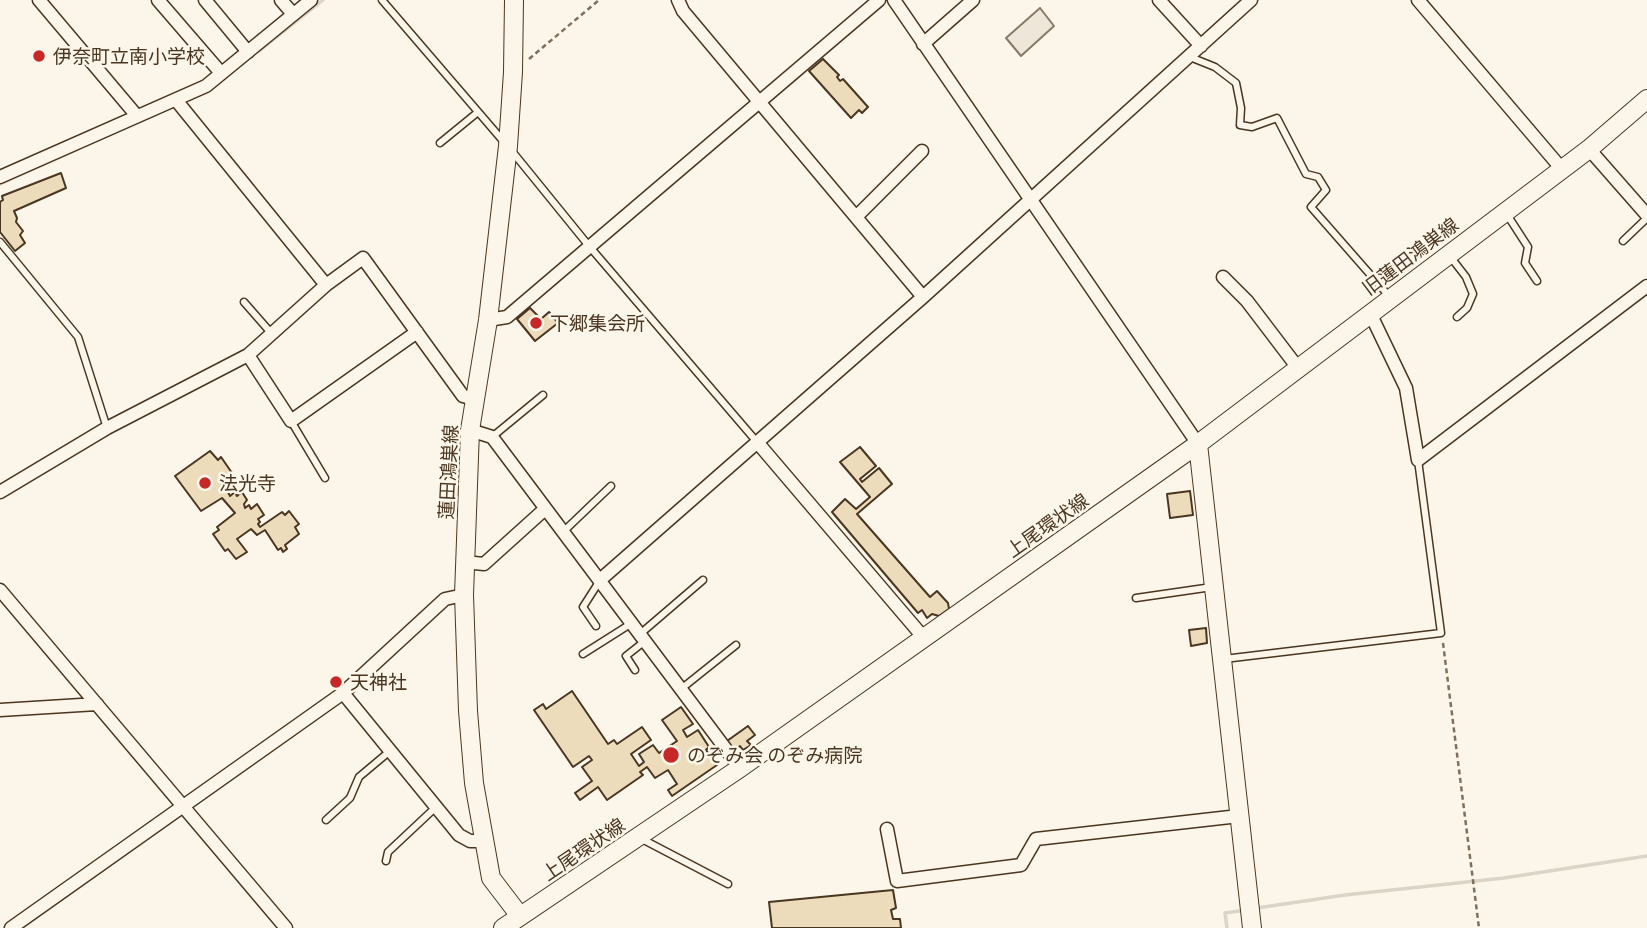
<!DOCTYPE html>
<meta charset="utf-8">
<style>
body{margin:0}
canvas{display:block;background:#fbf6e9}
</style>
<canvas width="1647" height="928"></canvas>
<script>
const context = document.querySelector('canvas').getContext('2d');
context.lineJoin = 'round';
function fillPath(path, color) { context.fillStyle = color; context.fill(path, 'evenodd'); }
const toPath = rows => new Path2D(rows.map(r => 'M' + r).join(''));
function stroke(path, color, width, dash) { context.strokeStyle = color; context.lineWidth = width; context.lineCap = dash ? 'butt' : 'round'; context.setLineDash(dash || []); context.stroke(path); }
function drawText(font, color, halo, rows, align = 'center') {
  context.font = font + ' Georgia,"Noto Sans JP",serif'; context.lineWidth = 5; context.setLineDash([]); context.textBaseline = 'middle'; context.strokeStyle = halo; context.fillStyle = color; for (const [text, x, y, turn = 0] of rows) {
    context.save(); context.translate(x, y); context.rotate((+turn || 0) * Math.PI / 180); context.textAlign = isNaN(turn) ? turn : align; if (halo) context.strokeText(text, 0, 0); context.fillText(text, 0, 0); context.restore();
  }
}
const green = toPath([
 [1040,8,1054,26,1021,56,1006,38,1040,8]
]);
const stream = toPath([
 [259,51,323,0],
 [0,184,78,149],
 [1257,908,1345,895,1504,878,1647,856],
 [1227,928,1225,913,1246,910]
]);
const building = toPath([
 [823,59,839,75,837,77,840,81,843,79,868,107,862,113,859,110,851,118,809,71,823,59],
 [61,173,66,188,14,211,17,218,16,222,23,231,20,235,25,243,15,251,0,232,0,202,3,200,2,196,61,173],
 [530,308,541,319,549,312,558,323,535,341,517,319,530,308],
 [860,447,876,466,860,479,862,482,879,468,892,484,857,514,930,597,937,591,948,603,949,609,939,616,932,614,927,618,922,610,918,613,832,512,845,499,856,509,870,497,840,462,860,447],
 [210,451,218,460,221,457,232,473,228,477,235,487,228,492,230,496,235,492,237,496,242,492,247,500,244,504,245,508,249,505,251,509,257,504,264,515,258,519,260,522,258,524,260,527,282,512,285,515,289,511,299,524,295,527,299,534,285,545,287,549,283,552,281,548,278,550,265,530,257,535,251,529,237,539,247,552,236,559,228,549,225,551,213,534,219,530,217,527,235,513,222,498,201,511,175,476,210,451],
 [1190,491,1193,515,1170,518,1167,494,1190,491],
 [1206,628,1207,643,1191,646,1189,630,1206,628],
 [572,691,608,744,614,740,617,744,642,727,651,740,631,754,639,766,644,762,639,754,653,745,659,753,677,741,662,720,681,707,693,724,683,730,687,737,698,730,709,747,706,750,717,765,672,796,668,790,677,784,668,770,655,778,647,767,640,772,643,775,607,800,598,787,580,800,575,793,592,781,582,767,592,760,589,756,573,767,534,710,543,704,546,709,572,691],
 [748,726,755,735,747,741,751,745,743,750,740,746,734,751,727,741,748,726],
 [893,890,896,908,891,910,893,919,900,919,901,928,772,928,769,902,893,890]
]);
const path = toPath([
 [529,59,599,0],
 [1443,643,1479,928]
]);
const lane = toPath([
 [382,0,504,142],
 [1190,57,1215,67,1236,83,1241,108,1240,125,1252,127,1277,118,1306,174,1318,177,1326,190,1311,207,1389,296],
 [440,143,478,112],
 [511,150,589,246,757,442],
 [1506,213,1528,247,1525,263,1537,281],
 [1623,241,1647,218],
 [0,242,78,337,107,428],
 [1449,255,1466,277,1473,294,1467,308,1457,317],
 [244,302,272,334],
 [291,421,325,478],
 [492,437,543,395],
 [564,531,611,486],
 [1136,598,1212,587],
 [596,626,583,607,599,582],
 [640,634,703,580],
 [583,654,632,623],
 [1224,659,1441,633,1418,460],
 [635,670,626,656,645,641],
 [681,689,736,645],
 [326,820,350,798,359,777,390,751],
 [640,838,728,884],
 [386,861,388,852,436,807]
]);
const street = toPath([
 [39,0,137,116],
 [158,0,221,73],
 [205,0,248,52],
 [281,0,293,14],
 [678,0,683,11,923,297],
 [894,0,1198,444],
 [1159,0,1201,46],
 [1418,0,1561,168],
 [923,44,973,0],
 [176,100,326,285],
 [1589,149,1647,215],
 [0,177,206,86,311,0],
 [856,217,922,151],
 [1223,277,1247,301,1298,368],
 [1370,313,1406,388,1418,460,1647,286],
 [488,320,507,317,879,0],
 [248,355,291,421,417,332],
 [470,430,492,437,740,768],
 [757,442,924,638],
 [0,492,107,428,248,355,326,285,363,258,463,396,474,399],
 [464,562,484,564,545,509],
 [600,580,923,297,1251,0],
 [0,590,286,928],
 [343,693,459,835,470,841,485,841],
 [0,710,97,704],
 [887,829,897,881,1021,865,1036,839,1239,816],
 [11,928,343,693,445,599,464,595]
]);
const secondary = toPath([
 [514,0,513,72,508,146,488,320,470,430,464,595,468,711,474,783,491,878,520,916],
 [1198,444,1252,928],
 [503,928,740,768,1198,444,1589,149,1647,99]
]);
const markers = [
 [39,56,7,"#c62828"],
 [536,323,7,"#c62828"],
 [205,483,7,"#c62828"],
 [336,682,7,"#c62828"],
 [671,755,9,"#c62828"]
];
const poiNames = [
 ["伊奈町立南小学校",53,56],
 ["下郷集会所",550,323],
 ["法光寺",219,483],
 ["天神社",350,682],
 ["のぞみ会 のぞみ病院",687,755]
];
const streetNames = [
 ["旧蓮田鴻巣線",1410,256,-37],
 ["蓮田鴻巣線",448,472,-87],
 ["上尾環状線",1047,525,-35],
 ["上尾環状線",583,849,-34]
];
fillPath(green, '#ede6d9');
stroke(green, '#887966', 2);
stroke(stream, '#dcd4c6', 3.5);
fillPath(building, '#ecdcbc');
stroke(building, '#4a3520', 2);
stroke(lane, '#4a3520', 9);
stroke(street, '#4a3520', 15);
stroke(secondary, '#4a3520', 20);
stroke(path, '#7f6f5c', 2.5, [5, 3.5]);
stroke(lane, '#fbf6e9', 6);
stroke(street, '#fbf6e9', 12);
stroke(secondary, '#fbf6e9', 18);
for (const [x, y, r, color] of markers) { const dot = new Path2D(); dot.arc(x, y, r, 0, 2 * Math.PI); context.fillStyle = color; context.fill(dot); stroke(dot, '#fbf6e9', 2.5); }
drawText('19px', '#4a3520', '#fbf6e9', poiNames, 'left');
drawText('19px', '#4a3520', '#fbf6e9', streetNames);
</script>
